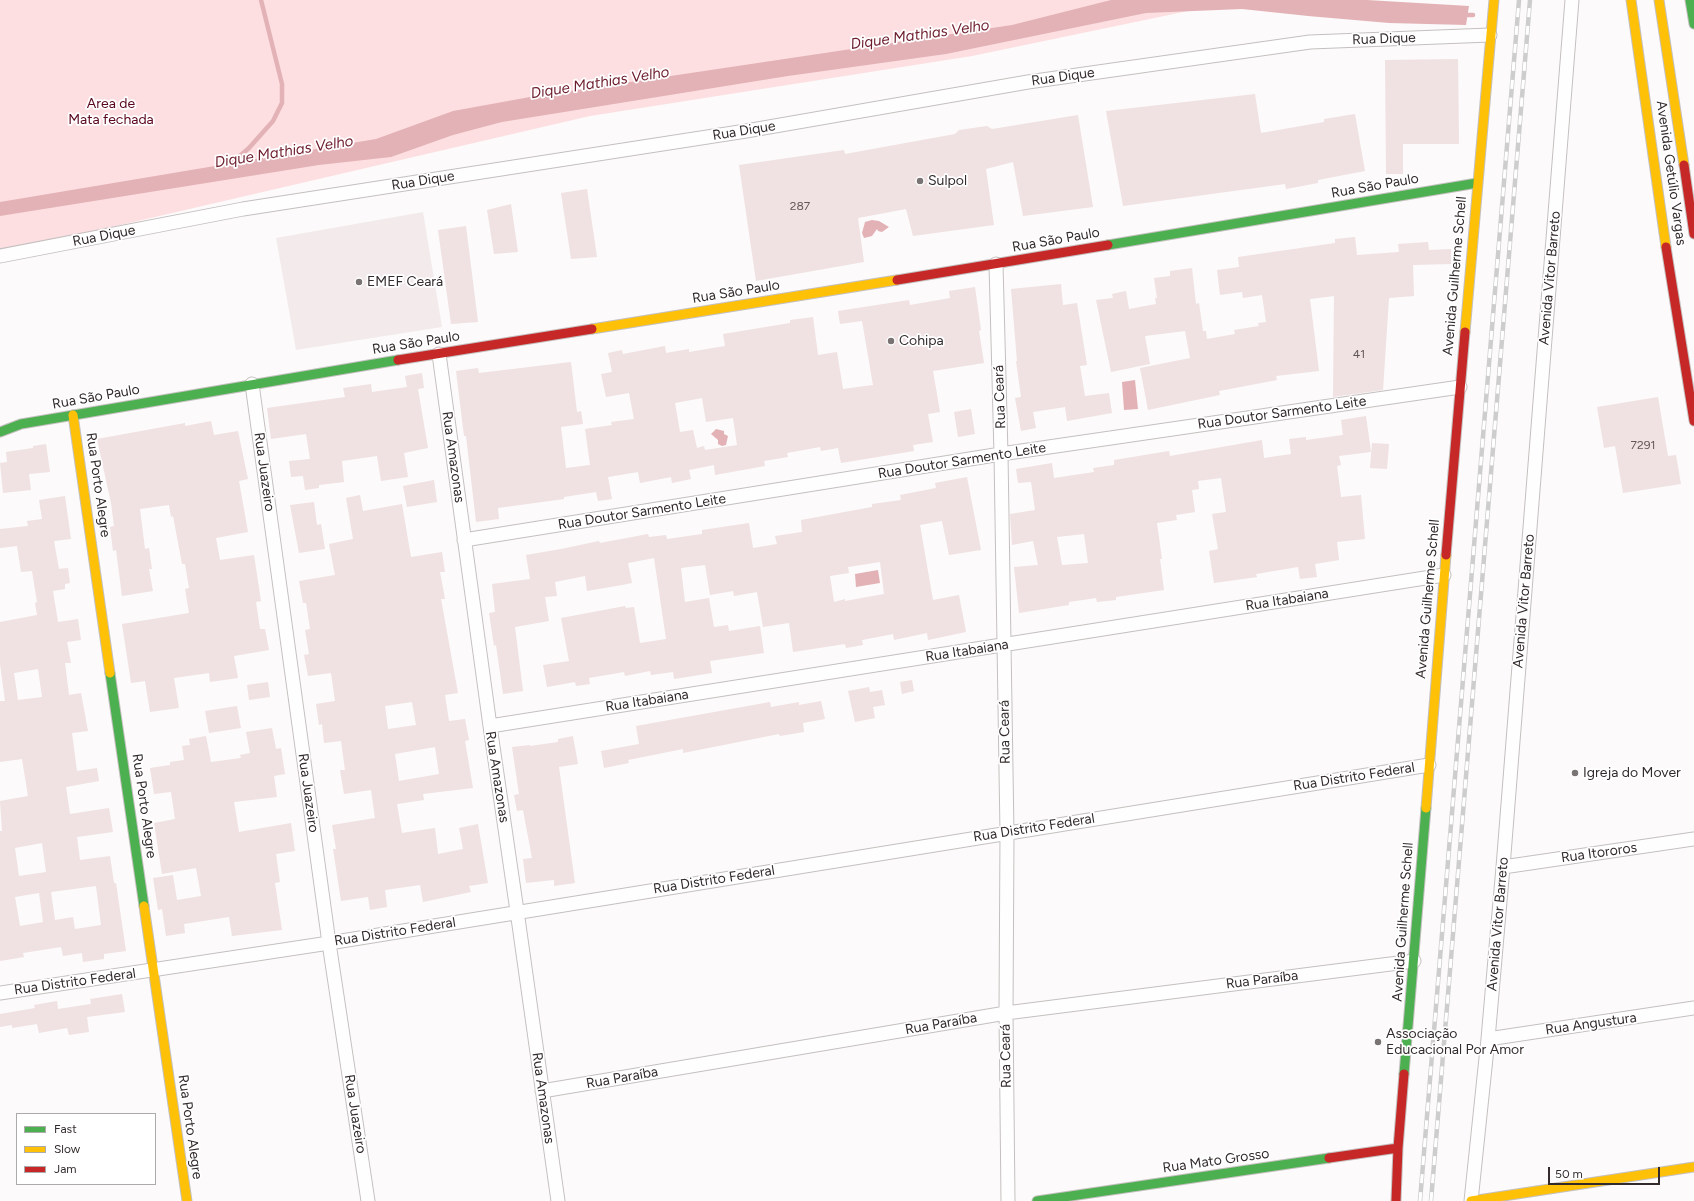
<!DOCTYPE html>
<meta charset="utf-8">
<style>
body{margin:0}
#map{position:relative;width:1694px;height:1201px;overflow:hidden;background:#fcfafa;font-family:Figtree,sans-serif}
canvas{display:block}
.legend{position:absolute;left:16px;top:1113px;width:140px;height:72px;box-sizing:border-box;background:#fff;border:1px solid #adaaaa;margin:0;padding:5px 7px;list-style:none;font-size:12px;color:#332b2b}
.legend li{display:flex;align-items:center;gap:8px;height:20px}
.legend b{width:20px;border:1px solid #adaaaa}
.scale{position:absolute;left:1548px;top:1167px;width:112px;height:18px;box-sizing:border-box;border:2px solid #332b2b;border-top:0;padding-left:5px;font-size:12px;line-height:14px;white-space:nowrap;color:#332b2b;-webkit-text-stroke:3px #fff;paint-order:stroke}
</style>
<div id="map">
<canvas width="1694" height="1201"></canvas>
<ul class="legend">
<li><b style="height:5px;background:#4caf50"></b>Fast</li>
<li><b style="height:5px;background:#ffc107"></b>Slow</li>
<li><b style="height:5px;background:#c62828"></b>Jam</li>
</ul>
<div class="scale">50 m</div>
</div>
<script>
const context = document.querySelector('canvas').getContext('2d');
context.lineJoin = 'round';
function fillPath(path, color) { context.fillStyle = color; context.fill(path, 'evenodd'); }
const toPath = rows => new Path2D(rows.map(r => 'M' + r).join(''));
function stroke(path, color, width, dash) { context.strokeStyle = color; context.lineWidth = width; context.lineCap = dash ? 'butt' : 'round'; context.setLineDash(dash || []); context.stroke(path); }
function drawText(font, color, halo, rows, align = 'center') {
  context.font = font + ' Figtree,sans-serif'; context.lineWidth = 3.5; context.setLineDash([]); context.textBaseline = 'middle'; context.strokeStyle = halo; context.fillStyle = color; for (const [text, x, y, turn = 0] of rows) {
    context.save(); context.translate(x, y); context.rotate((+turn || 0) * Math.PI / 180); context.textAlign = isNaN(turn) ? turn : align; if (halo) context.strokeText(text, 0, 0); context.fillText(text, 0, 0); context.restore();
  }
}
const built = toPath([
 [423,212,442,327,296,350,276,238]
]);
const green = toPath([
 [0,0,1241,0,972,56,590,116,0,253]
]);
const water = toPath([
 [1111,0,1367,0,1469,6,1466,25,1389,23,1308,16,1242,9,1146,13,946,54,788,76,502,122,453,135,391,157,319,165,0,216,0,202,376,139,453,111,530,97,1012,25],
 [872,220,879,221,889,227,882,232,878,231,877,229,872,236,864,238,862,233,865,222],
 [1135,380,1138,409,1124,410,1122,382],
 [716,429,724,431,724,434,728,436,726,445,722,446,718,444,718,440,711,434],
 [878,570,880,583,856,587,855,574]
]);
const stream = toPath([
 [1463,15,1473,15],
 [226,168,249,148,273,121,282,103,282,84,261,0]
]);
const building = toPath([
 [1458,59,1459,144,1403,144,1403,174,1386,174,1385,60],
 [1255,94,1261,133,1324,122,1324,119,1355,114,1365,171,1318,180,1318,183,1286,189,1285,184,1123,206,1106,111],
 [1078,115,1093,207,1023,216,1013,162,986,169,994,225,913,236,906,209,858,218,864,262,756,281,739,165,844,150,845,154,955,134,959,130,987,126,992,129],
 [587,189,597,257,571,259,561,193],
 [511,204,518,252,494,254,487,210],
 [466,226,478,322,451,324,438,230],
 [1355,237,1357,255,1399,252,1398,244,1428,242,1429,250,1451,249,1451,264,1413,265,1414,296,1389,298,1383,390,1333,397,1334,296,1310,299,1319,371,1276,376,1277,380,1219,391,1220,395,1148,410,1140,368,1190,358,1185,331,1145,336,1150,364,1111,372,1096,300,1113,298,1112,294,1126,291,1129,309,1156,304,1155,298,1157,298,1154,278,1170,276,1170,271,1192,268,1196,304,1199,303,1203,331,1206,331,1207,339,1235,334,1234,330,1259,326,1258,323,1266,322,1262,295,1243,298,1242,292,1220,295,1217,270,1239,267,1238,257,1335,243,1335,239],
 [1061,284,1063,305,1077,303,1087,365,1080,366,1085,396,1109,393,1112,413,1067,421,1065,407,1033,412,1036,428,1021,431,1015,398,1021,397,1016,361,1017,361,1011,289],
 [975,287,981,330,979,331,984,363,933,371,940,412,928,414,933,442,913,445,914,451,841,463,838,448,821,451,820,447,787,453,788,457,764,461,765,466,715,475,714,465,689,470,691,479,672,483,671,477,640,483,638,472,608,477,612,499,598,501,596,492,564,497,564,499,498,508,499,519,476,522,466,436,464,436,456,371,478,368,479,373,571,362,577,412,581,411,583,424,561,427,566,468,590,465,585,429,612,425,611,422,634,419,629,393,606,397,601,374,612,372,608,353,622,350,623,354,665,346,666,353,689,349,689,352,725,346,723,334,790,323,790,320,813,317,818,355,837,352,843,389,873,385,862,321,840,324,838,311,909,300,910,305,950,298,949,291],
 [702,398,706,422,733,418,737,445,705,450,704,446,697,448,693,430,680,432,675,403],
 [422,373,424,388,418,389,428,448,404,453,408,477,381,481,377,456,342,461,344,482,319,485,319,488,305,490,303,476,291,477,289,461,310,459,306,434,271,439,267,408,345,397,343,388,371,384,372,392,407,387,405,376],
 [1658,397,1668,456,1676,455,1681,484,1623,493,1615,446,1604,448,1597,407],
 [971,409,975,434,958,437,954,412],
 [1366,416,1371,452,1339,456,1341,465,1337,466,1341,497,1361,495,1365,539,1337,542,1339,560,1315,564,1317,577,1300,579,1298,567,1256,574,1257,577,1214,583,1209,551,1218,549,1212,514,1226,512,1221,478,1198,481,1199,489,1192,490,1195,512,1176,515,1177,520,1157,523,1162,559,1160,559,1164,590,1116,597,1116,600,1097,602,1096,598,1069,602,1069,605,1019,613,1014,567,1038,565,1033,541,1012,545,1010,514,1035,510,1031,482,1018,483,1016,469,1052,463,1054,478,1094,472,1093,468,1114,465,1114,460,1169,451,1170,456,1262,440,1264,458,1291,454,1289,439,1306,437,1306,440,1343,435,1341,420],
 [1084,534,1088,563,1062,565,1057,537],
 [211,421,214,435,238,431,248,479,239,481,248,532,216,538,220,560,254,555,261,601,256,602,260,629,265,629,269,650,234,656,238,678,210,682,209,673,174,678,179,708,150,712,145,681,131,683,122,624,189,613,185,589,189,588,185,564,182,564,173,516,171,517,169,505,140,509,145,549,149,548,152,569,149,569,153,591,122,596,116,550,113,551,110,527,114,526,111,503,97,439,185,423,185,426],
 [1372,443,1389,444,1387,469,1370,468],
 [46,444,50,472,29,474,31,490,3,493,0,463,7,462,6,452,33,448,33,446],
 [967,477,981,550,949,555,942,521,920,525,933,600,959,595,966,632,928,640,927,633,894,640,893,634,862,640,863,645,846,648,845,644,793,652,789,623,763,627,757,592,734,596,733,591,710,595,705,565,681,568,685,602,709,598,714,627,728,625,729,631,760,626,764,653,710,661,712,673,674,679,673,672,651,675,650,671,625,676,624,672,589,678,590,684,576,686,575,682,547,687,543,665,569,661,561,618,625,606,626,608,634,607,640,643,666,639,654,558,628,563,632,583,622,585,587,591,585,576,555,582,557,596,545,597,549,621,515,627,523,691,503,694,496,645,494,646,489,613,495,612,492,584,530,579,526,555,561,549,599,541,600,543,648,534,649,537,666,535,667,539,702,534,702,530,749,523,753,548,777,544,775,536,802,532,801,520,872,507,872,504,901,500,900,495,936,488,935,483],
 [880,562,884,594,845,601,845,599,834,602,830,576,849,573,848,567],
 [434,480,437,502,407,507,403,486],
 [360,495,363,511,402,504,411,557,442,552,445,572,440,572,445,599,441,599,458,693,445,695,449,721,465,719,469,740,465,741,473,788,423,794,424,800,397,804,402,833,435,828,438,854,463,849,459,828,478,824,488,883,469,886,471,892,423,902,420,885,385,890,387,907,370,910,368,897,341,901,333,849,336,849,332,825,375,818,371,790,344,794,340,770,345,770,341,741,324,743,322,724,319,725,316,704,335,701,331,673,308,676,304,655,309,654,305,630,310,629,306,603,303,603,299,581,335,575,329,544,353,539,346,498],
 [412,702,416,725,388,729,385,706],
 [435,747,439,774,399,781,395,754],
 [65,496,71,539,54,541,59,569,68,568,70,583,65,584,65,589,53,591,58,622,78,619,81,640,67,642,71,663,65,663,69,695,81,693,88,731,72,733,77,771,97,768,99,781,66,787,70,814,109,808,113,832,77,837,80,860,110,856,114,883,116,883,126,951,104,954,104,959,83,962,82,953,63,956,61,947,23,953,24,957,0,961,0,831,2,831,0,801,28,796,22,759,0,762,0,701,5,701,0,664,0,622,37,615,35,603,37,602,32,571,21,572,17,546,0,548,0,529,28,526,27,521,42,519,39,500],
 [38,669,42,697,18,700,14,673],
 [42,843,46,872,19,876,15,848],
 [96,886,101,925,75,929,73,917,55,920,51,892],
 [39,893,43,922,20,926,15,897],
 [314,502,317,525,321,524,325,549,299,553,290,505],
 [912,680,914,691,902,694,900,682],
 [268,682,270,697,249,700,247,685],
 [869,687,870,692,882,690,885,705,873,707,875,718,855,722,848,691],
 [821,701,825,719,803,723,804,732,780,736,779,734,683,753,683,749,628,760,629,763,604,768,601,751,639,744,636,726,770,702,771,707,799,702,799,705],
 [237,706,241,728,209,733,205,711],
 [272,728,276,749,281,748,285,774,274,776,277,797,234,802,239,832,291,823,295,851,276,854,280,882,275,883,282,930,232,936,229,917,184,924,185,933,166,936,162,909,158,910,153,878,173,875,177,900,201,896,196,868,162,874,154,823,175,819,171,792,154,794,150,768,170,765,170,762,184,760,182,746,190,745,189,739,206,736,211,762,241,758,240,755,250,753,246,732],
 [573,736,578,764,559,767,575,883,554,886,554,880,526,883,523,859,532,858,523,810,517,811,514,795,519,794,512,747,530,745,530,746,558,742,558,739],
 [122,994,125,1012,87,1017,89,1032,69,1035,67,1028,39,1033,37,1024,12,1028,12,1025,0,1027,0,1014,35,1008,34,1005,57,1001,58,1009,91,1004,90,999]
]);
const street = toPath([
 [0,256,243,209,746,131,1028,82,1310,42,1490,35],
 [996,264,1001,454,1007,833,1006,1013,1008,1201],
 [439,354,490,726,517,911,558,1201],
 [252,384,329,943,368,1201],
 [464,540,1001,454,1460,387],
 [490,726,1444,575],
 [1503,867,1694,839],
 [0,993,329,943,1429,765],
 [1488,1039,1694,1008],
 [542,1091,1006,1013,1414,961],
 [1471,1201,1488,1039,1503,867,1572,0]
]);
const fast = toPath([
 [1690,0,1694,24],
 [1108,245,1477,183],
 [0,432,21,424,398,360],
 [110,673,144,906],
 [1404,1074,1426,808],
 [1037,1201,1329,1158]
]);
const slow = toPath([
 [1631,0,1666,247],
 [1659,0,1684,165],
 [592,329,897,280],
 [1465,332,1494,0],
 [73,415,110,673],
 [1426,808,1446,555],
 [144,906,187,1201],
 [1471,1201,1694,1167]
]);
const jam = toPath([
 [1684,165,1694,234],
 [1666,247,1694,421],
 [897,280,1108,245],
 [398,360,592,329],
 [1446,555,1465,332],
 [1329,1158,1398,1148],
 [1396,1201,1398,1148,1404,1074]
]);
const rail = toPath([
 [1420,1201,1519,0],
 [1431,1201,1530,0]
]);
const markers = [
 [920,181,4,"#797373"],
 [359,282,4,"#797373"],
 [891,341,4,"#797373"],
 [1575,773,4,"#797373"],
 [1378,1042,4,"#797373"]
];
const numberNames = [
 ["287",800,206],
 ["41",1359,354],
 ["7291",1643,445]
];
const streetNames = [
 ["Rua Dique",1384,39,-2],
 ["Rua Dique",1063,77,-8],
 ["Rua Dique",744,131,-9],
 ["Avenida Getúlio Vargas",1671,173,82],
 ["Rua Dique",423,181,-9],
 ["Rua São Paulo",1375,186,-10],
 ["Rua Dique",104,236,-11],
 ["Rua São Paulo",1056,240,-10],
 ["Avenida Guilherme Schell",1455,276,-85],
 ["Avenida Vitor Barreto",1550,278,-85],
 ["Rua São Paulo",736,292,-9],
 ["Rua São Paulo",416,343,-9],
 ["Rua São Paulo",96,397,-10],
 ["Rua Ceará",1000,397,-92],
 ["Rua Doutor Sarmento Leite",1282,413,-8],
 ["Rua Amazonas",453,457,82],
 ["Rua Doutor Sarmento Leite",962,461,-9],
 ["Rua Juazeiro",264,472,82],
 ["Rua Porto Alegre",98,485,82],
 ["Rua Doutor Sarmento Leite",642,512,-9],
 ["Avenida Guilherme Schell",1428,599,-85],
 ["Rua Itabaiana",1287,600,-9],
 ["Avenida Vitor Barreto",1524,601,-85],
 ["Rua Itabaiana",967,651,-9],
 ["Rua Itabaiana",647,701,-9],
 ["Rua Ceará",1005,732,-91],
 ["Rua Amazonas",497,777,81],
 ["Rua Distrito Federal",1354,777,-9],
 ["Rua Juazeiro",308,793,82],
 ["Rua Porto Alegre",144,806,82],
 ["Rua Distrito Federal",1034,828,-9],
 ["Rua Itororos",1599,853,-8],
 ["Rua Distrito Federal",714,880,-9],
 ["Avenida Guilherme Schell",1403,922,-86],
 ["Avenida Vitor Barreto",1498,924,-85],
 ["Rua Distrito Federal",395,932,-9],
 ["Rua Paraíba",1262,980,-7],
 ["Rua Distrito Federal",75,982,-8],
 ["Rua Paraíba",941,1024,-10],
 ["Rua Angustura",1591,1024,-8],
 ["Rua Ceará",1006,1056,-91],
 ["Rua Paraíba",622,1078,-10],
 ["Rua Amazonas",543,1098,82],
 ["Rua Juazeiro",355,1114,81],
 ["Rua Porto Alegre",190,1127,82],
 ["Rua Mato Grosso",1216,1161,-8]
];
const parkNames = [
 ["Area de",111,104],
 ["Mata fechada",111,120]
];
const poiNames = [
 ["Sulpol",928,181],
 ["EMEF Ceará",367,282],
 ["Cohipa",899,341],
 ["Igreja do Mover",1583,773],
 ["Associação",1386,1034],
 ["Educacional Por Amor",1386,1050]
];
const waterNames = [
 ["Dique Mathias Velho",920,35,-8],
 ["Dique Mathias Velho",600,83,-9],
 ["Dique Mathias Velho",284,152,-9]
];
fillPath(built, '#f3ebeb');
fillPath(green, '#fddfe1');
fillPath(water, '#e3b2b6');
stroke(stream, '#e3b2b6', 4.5);
fillPath(building, '#f0e1e2');
stroke(street, '#c5c0c0', 15);
stroke(fast, '#c5c0c0', 11);
stroke(slow, '#c5c0c0', 11);
stroke(jam, '#c5c0c0', 11);
stroke(street, '#fffefe', 13);
stroke(fast, '#4caf50', 9);
stroke(slow, '#ffc107', 9);
stroke(jam, '#c62828', 9);
stroke(rail, '#cecdcd', 4.5);
stroke(rail, '#fff', 3, [9]);
for (const [x, y, r, color] of markers) { const dot = new Path2D(); dot.arc(x, y, r, 0, 2 * Math.PI); context.fillStyle = color; context.fill(dot); stroke(dot, '#fff', 1.5); }
drawText('12px', '#625859', null, numberNames);
drawText('14px', '#332b2b', '#fff', streetNames);
drawText('14px', '#5a061d', '#fff', parkNames);
drawText('14px', '#332b2b', '#fff', poiNames, 'left');
drawText('italic 15px', '#6d1c2c', '#fff', waterNames);
</script>
